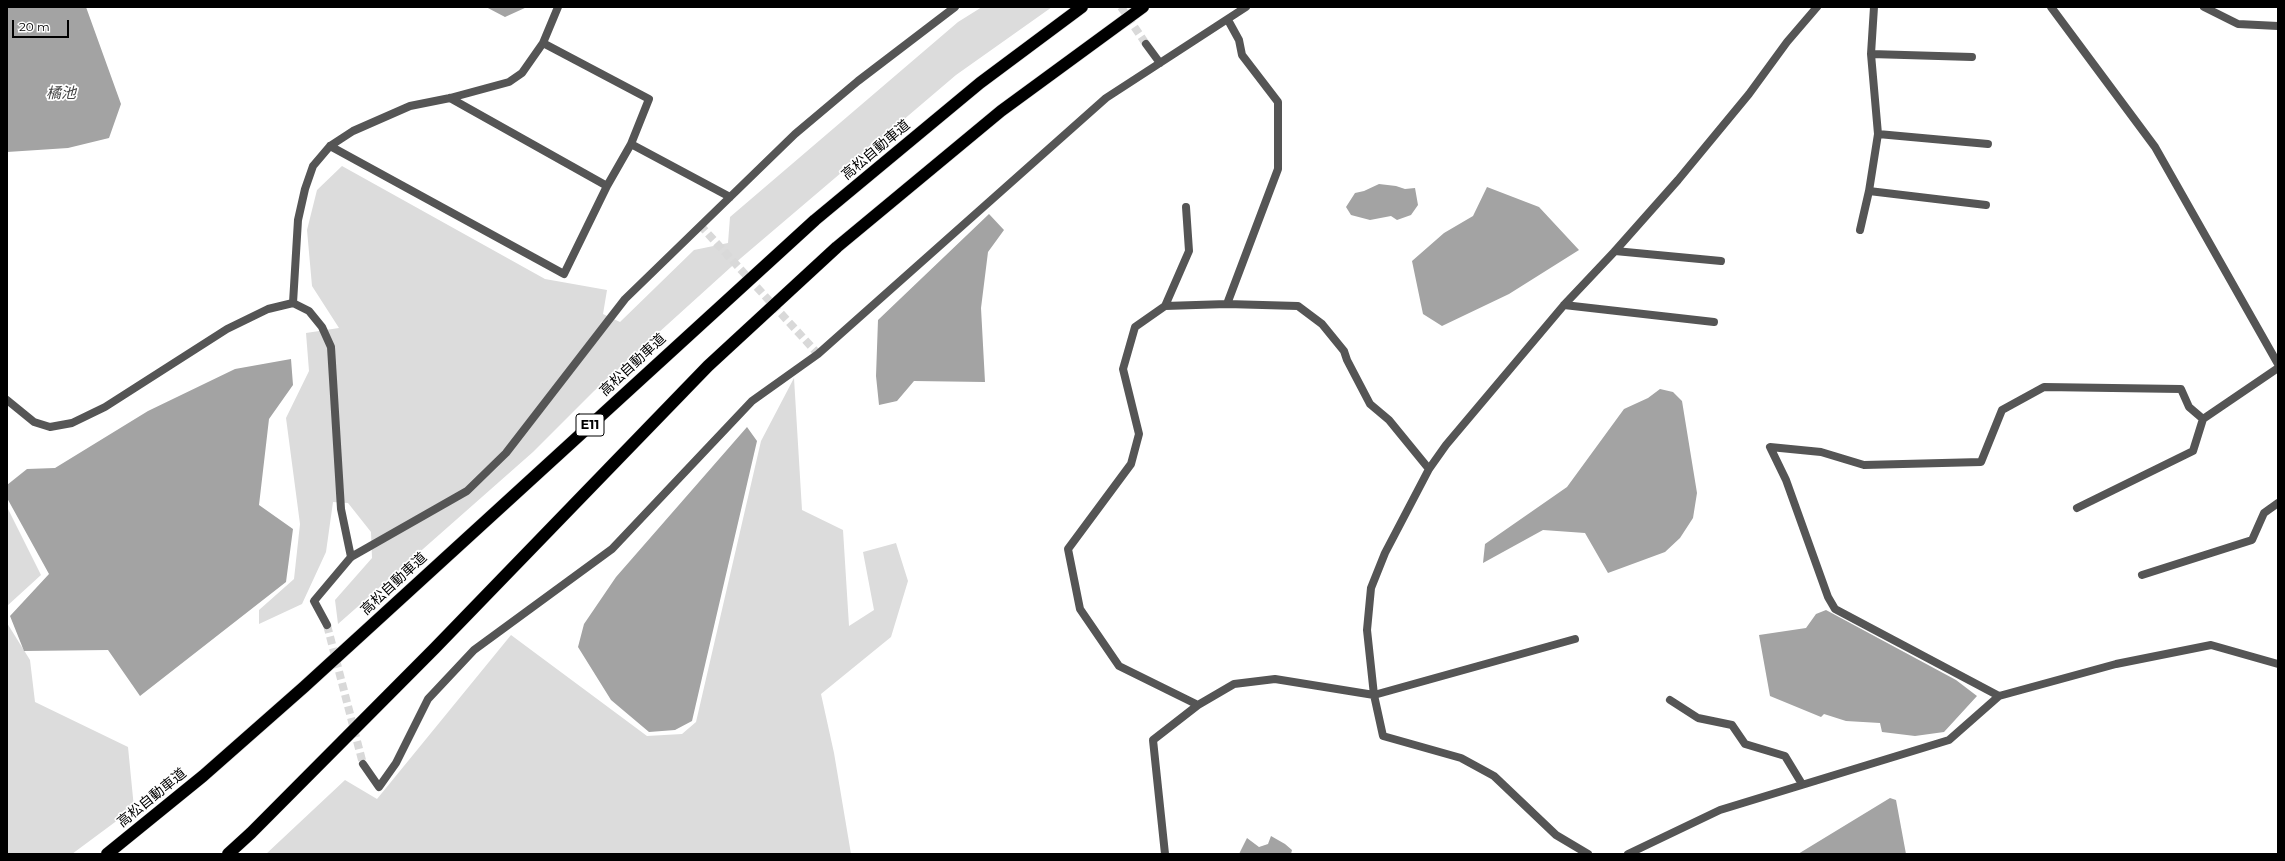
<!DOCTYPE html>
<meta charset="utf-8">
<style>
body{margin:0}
#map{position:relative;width:2285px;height:861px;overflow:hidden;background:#fff;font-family:Montserrat,sans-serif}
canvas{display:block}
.frame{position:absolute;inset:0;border:8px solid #000;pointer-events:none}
.scale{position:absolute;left:12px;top:20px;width:57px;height:18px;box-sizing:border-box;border:2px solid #000;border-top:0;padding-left:5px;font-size:12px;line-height:14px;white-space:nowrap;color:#000;-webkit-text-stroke:3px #fff;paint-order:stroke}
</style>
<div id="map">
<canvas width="2285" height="861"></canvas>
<div class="frame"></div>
<div class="scale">20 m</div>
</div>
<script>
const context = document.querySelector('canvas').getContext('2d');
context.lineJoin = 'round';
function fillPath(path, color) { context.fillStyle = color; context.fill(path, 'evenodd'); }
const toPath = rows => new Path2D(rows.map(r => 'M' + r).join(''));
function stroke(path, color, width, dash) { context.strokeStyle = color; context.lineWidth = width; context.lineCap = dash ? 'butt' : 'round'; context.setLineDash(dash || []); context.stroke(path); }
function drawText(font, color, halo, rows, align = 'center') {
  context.font = font + ' Montserrat,"Noto Sans JP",sans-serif'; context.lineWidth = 3.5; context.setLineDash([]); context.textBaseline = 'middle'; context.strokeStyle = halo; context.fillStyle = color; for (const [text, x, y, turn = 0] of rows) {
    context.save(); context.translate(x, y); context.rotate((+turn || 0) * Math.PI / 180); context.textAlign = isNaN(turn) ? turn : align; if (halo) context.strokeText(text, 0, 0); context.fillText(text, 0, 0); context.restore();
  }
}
const green = toPath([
 [982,7,1052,7,956,75,741,258,594,391,533,452,338,624,335,600,372,558,371,532,348,503,333,502,326,552,302,604,259,624,259,610,294,579,300,524,286,418,309,371,306,333,339,328,312,286,307,230,317,190,342,166,545,279,607,290,603,314,620,322,694,250,728,243,730,217,958,22],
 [794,378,802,510,843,530,849,626,874,610,863,552,896,543,908,581,891,637,821,694,834,753,851,854,266,854,345,780,377,799,511,635,647,736,682,734,696,722,761,441],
 [7,507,41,575,7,606],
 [7,623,30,660,35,702,128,747,134,808,72,854,7,854]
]);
const water = toPath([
 [7,7,86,7,121,104,109,138,68,148,7,152],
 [486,7,527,7,505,17],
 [1379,184,1396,186,1405,189,1415,188,1418,205,1411,215,1397,220,1391,216,1370,220,1351,215,1346,207,1355,193,1364,191],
 [1487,187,1539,207,1579,250,1509,294,1442,326,1423,314,1412,261,1444,233,1473,216],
 [989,214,1004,230,988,252,981,308,985,382,914,381,897,401,879,405,876,376,878,320],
 [291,359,293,385,269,419,259,505,293,529,286,582,140,696,108,650,24,651,10,616,49,574,7,498,7,485,27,469,55,468,148,411,235,369],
 [1660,389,1673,392,1682,401,1697,493,1693,518,1680,538,1665,552,1608,573,1585,533,1543,530,1483,563,1485,544,1567,487,1624,409,1648,398],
 [747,427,757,441,692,721,675,730,649,732,611,700,578,647,584,624,616,577],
 [1826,610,1956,680,1977,696,1944,732,1915,736,1882,732,1880,723,1846,721,1824,714,1821,717,1770,696,1759,635,1806,628,1816,614],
 [1890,798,1896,800,1906,854,1798,854],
 [1271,836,1285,844,1292,850,1291,854,1239,854,1247,838,1259,847,1268,844]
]);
const streetTunnel = toPath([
 [1121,7,1146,44],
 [700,225,818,354],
 [327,625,363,764]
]);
const street = toPath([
 [2051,7,2155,147,2278,364],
 [2204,7,2238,24,2278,26],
 [1228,20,1239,40,1242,55,1278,102,1278,169,1227,304,1298,306,1322,324,1344,351,1347,360,1370,404,1389,420,1429,469],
 [1146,44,1160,63],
 [1871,54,1972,57],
 [450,98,607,186],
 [1878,134,1988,144],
 [631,144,730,197],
 [330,146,564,274,607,186,631,144,649,99,543,43],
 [1869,191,1986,205],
 [1186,207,1189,251,1165,306,1227,304],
 [1860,230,1869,191,1878,134,1871,54,1874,7],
 [1615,251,1721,261],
 [293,303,309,311,322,327,331,347,341,509,351,557],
 [1564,305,1714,322],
 [1165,306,1135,327,1123,369,1139,434,1131,464,1068,549,1080,609,1119,666,1198,705,1234,684,1275,679,1374,695,1575,639],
 [7,400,34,422,50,427,72,423,105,407,227,329,268,309,293,303,298,220,305,189,313,166,330,146,353,131,410,106,450,98,509,82,522,73,543,43,558,7],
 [2077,508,2193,451,2203,419,2278,368],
 [2142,575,2252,540,2264,513,2278,503],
 [327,625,314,601,351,557,467,491,506,453,625,299,795,134,858,81,955,7],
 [1999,696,1835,609,1828,597,1786,480,1770,447,1821,452,1864,465,1981,462,2002,410,2044,387,2181,389,2189,407,2203,419],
 [1670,700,1698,718,1732,725,1745,744,1785,756,1802,784],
 [363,764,379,787,396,763,428,699,474,650,612,549,752,401,818,354,1106,98,1246,7],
 [1165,854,1153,740,1198,705],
 [1588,854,1556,835,1494,776,1461,758,1383,736,1374,695,1367,630,1371,588,1385,553,1429,469,1446,445,1564,305,1615,251,1678,180,1749,94,1787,42,1817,7],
 [1628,854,1720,810,1949,740,1999,696,2116,664,2211,645,2278,664]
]);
const highway = toPath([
 [107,854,203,776,304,687,815,220,980,83,1082,7],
 [228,854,251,833,435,648,708,366,837,247,1001,111,1143,7]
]);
const shields = [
 [590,425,28]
];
const shieldNames = [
 ["E11",590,425]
];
const streetNames = [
 ["高松自動車道",876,150,-40],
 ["高松自動車道",633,365,-43],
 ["高松自動車道",394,584,-43],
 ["高松自動車道",152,798,-39]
];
const waterNames = [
 ["橘池",61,94]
];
fillPath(green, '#dcdcdc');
fillPath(water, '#a3a3a3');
stroke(streetTunnel, '#d9d9d9', 8, [8, 4]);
stroke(highway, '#dbdbdb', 13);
stroke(street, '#555', 8);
stroke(highway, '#000', 12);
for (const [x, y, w] of shields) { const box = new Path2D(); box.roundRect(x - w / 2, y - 11, w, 22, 3); context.fillStyle = '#fff'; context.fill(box); stroke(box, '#000', 1); }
drawText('bold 13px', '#000', null, shieldNames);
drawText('14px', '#000', '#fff', streetNames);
drawText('italic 15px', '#444', '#fff', waterNames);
</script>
